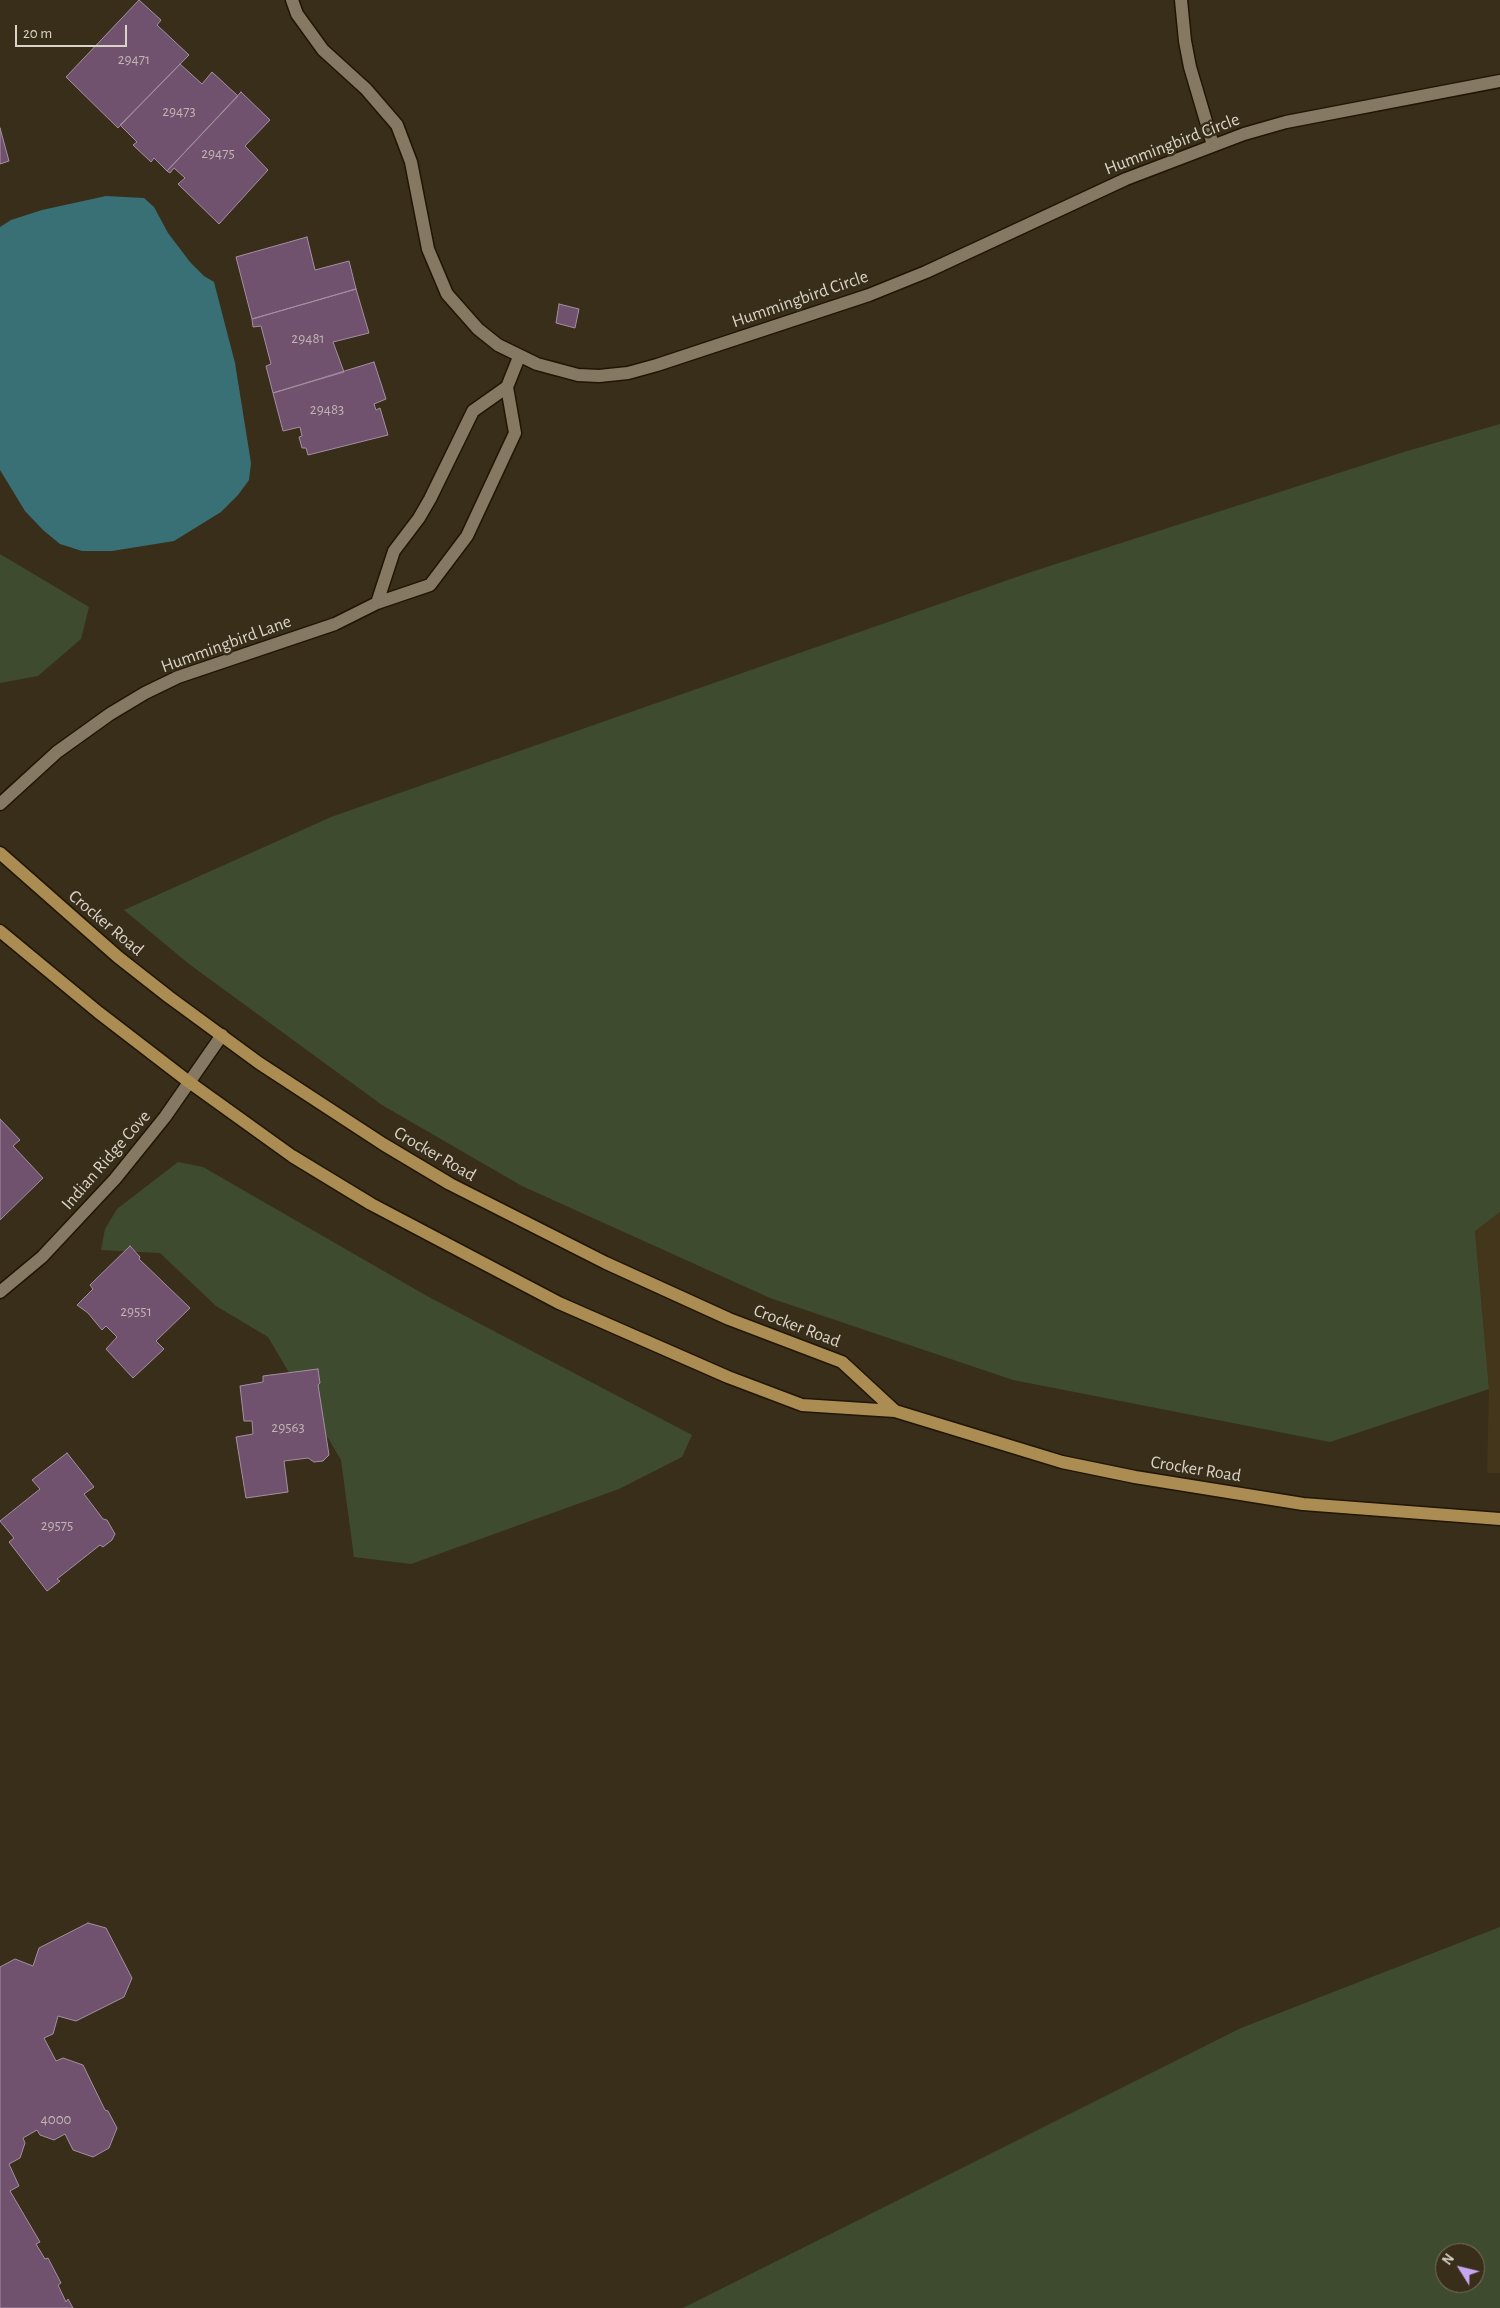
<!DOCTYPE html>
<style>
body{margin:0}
#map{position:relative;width:1500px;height:2308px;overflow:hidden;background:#392e1a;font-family:"Alegreya Sans",sans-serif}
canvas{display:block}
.north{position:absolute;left:1435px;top:2243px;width:50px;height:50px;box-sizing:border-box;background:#392e1a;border:1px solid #79705f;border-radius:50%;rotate:306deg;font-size:14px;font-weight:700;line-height:20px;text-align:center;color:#dad3c7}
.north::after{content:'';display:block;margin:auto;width:18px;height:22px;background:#c6a6f0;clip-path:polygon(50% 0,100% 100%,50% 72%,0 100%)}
.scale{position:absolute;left:15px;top:25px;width:112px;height:22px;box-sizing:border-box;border:2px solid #dad3c7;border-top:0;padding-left:6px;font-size:15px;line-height:18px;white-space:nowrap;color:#dad3c7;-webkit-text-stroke:4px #392e1a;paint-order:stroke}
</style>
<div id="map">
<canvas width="1500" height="2308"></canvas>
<div class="north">N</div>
<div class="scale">20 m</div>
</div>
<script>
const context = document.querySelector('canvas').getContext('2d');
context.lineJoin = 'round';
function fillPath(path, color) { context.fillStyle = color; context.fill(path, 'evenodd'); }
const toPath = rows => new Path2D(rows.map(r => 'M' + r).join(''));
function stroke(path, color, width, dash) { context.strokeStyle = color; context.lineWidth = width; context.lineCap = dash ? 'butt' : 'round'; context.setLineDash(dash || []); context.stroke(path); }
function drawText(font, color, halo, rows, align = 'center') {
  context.font = font + ' "Alegreya Sans",sans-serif'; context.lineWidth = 5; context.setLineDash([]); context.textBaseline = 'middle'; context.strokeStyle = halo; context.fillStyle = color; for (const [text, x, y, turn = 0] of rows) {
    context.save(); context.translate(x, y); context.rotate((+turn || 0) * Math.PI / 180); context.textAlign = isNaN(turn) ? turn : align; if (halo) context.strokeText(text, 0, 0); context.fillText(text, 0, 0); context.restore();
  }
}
const built = toPath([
 [1500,1212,1500,1473,1487,1473,1489,1389,1475,1230]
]);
const green = toPath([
 [1500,424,1500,1212,1475,1231,1489,1389,1330,1442,1013,1380,770,1298,522,1186,382,1105,189,964,124,910,331,817,1028,573,1404,452],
 [0,554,89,607,81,639,38,676,0,683],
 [178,1162,203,1167,427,1296,692,1435,682,1457,619,1489,411,1564,354,1557,341,1460,268,1337,216,1306,160,1253,101,1250,105,1229,117,1209],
 [1500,1927,1500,2308,683,2308,1241,2028],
 [1445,2253,1475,2253,1475,2283,1445,2283]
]);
const water = toPath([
 [106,196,144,198,154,207,168,233,190,262,204,276,214,282,235,363,251,463,249,480,238,495,221,512,174,541,112,551,82,551,60,544,43,530,25,511,0,470,0,227,11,220,42,210]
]);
const building = toPath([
 [139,0,161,20,157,25,189,55,118,128,66,77,139,0],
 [180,64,202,84,212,72,238,96,167,171,154,158,151,162,133,145,137,142,120,125,180,64],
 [241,92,270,120,245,146,268,170,219,224,178,184,185,178,174,168,170,173,167,171,241,92],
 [0,128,9,161,0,164,0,128],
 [307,237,315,270,349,261,356,289,252,319,236,257,307,237],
 [356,289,369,333,333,342,344,372,273,393,266,366,271,364,261,326,253,327,252,319,356,289],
 [559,304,579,309,575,328,556,323,559,304],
 [374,362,386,399,374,404,376,410,380,408,388,435,308,455,306,448,302,448,299,437,302,436,300,427,283,431,273,393,374,362],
 [0,1119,20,1140,13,1146,43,1178,0,1220,0,1119],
 [130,1246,140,1257,139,1259,190,1308,156,1341,164,1349,133,1378,106,1349,117,1337,106,1326,102,1330,88,1313,77,1305,93,1289,90,1285,130,1246],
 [318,1369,320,1383,318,1385,329,1455,323,1461,314,1462,308,1458,284,1461,288,1492,246,1498,236,1437,253,1434,252,1421,244,1421,240,1386,263,1382,263,1376,318,1369],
 [67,1453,94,1487,84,1494,103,1519,107,1520,115,1534,112,1540,103,1547,100,1545,57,1579,60,1581,47,1591,9,1542,14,1538,0,1521,40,1489,32,1480,67,1453],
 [88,1923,106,1928,132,1978,124,1997,76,2021,58,2016,53,2034,44,2038,56,2061,63,2058,83,2065,105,2110,108,2111,117,2128,109,2148,93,2157,73,2150,65,2134,54,2140,40,2135,37,2130,23,2138,25,2143,20,2158,9,2164,19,2186,10,2191,40,2242,36,2244,45,2259,48,2258,61,2283,58,2285,66,2302,68,2299,73,2308,0,2308,0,1967,15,1959,33,1966,39,1948,88,1923]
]);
const minor = toPath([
 [292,0,297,14,323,50,366,89,397,125,411,162,428,249,447,294,478,329,498,345,537,364,578,375,599,376,628,373,657,365,869,295,926,272,1126,179,1244,134,1286,122,1500,81],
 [1181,0,1185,41,1190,67,1213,145],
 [377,603,394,551,419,518,430,499,473,411,507,387],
 [0,804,57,752,110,714,145,693,178,677,335,624,377,603,430,585,467,536,515,433,507,387,519,357],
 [0,1292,42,1257,115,1179,165,1117,222,1035]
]);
const primary = toPath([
 [0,853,118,957,169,997,259,1063,383,1144,450,1184,606,1263,729,1319,842,1362,895,1411],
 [0,931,98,1012,189,1082,292,1156,371,1204,559,1303,728,1377,802,1405,895,1411,1062,1462,1135,1477,1303,1504,1500,1519]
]);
const numberNames = [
 ["29471",134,59],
 ["29473",179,111],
 ["29475",218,153],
 ["29481",308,338],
 ["29483",327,409],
 ["29551",136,1311],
 ["29563",288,1427],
 ["29575",57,1525],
 ["4000",56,2119]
];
const streetNames = [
 ["Hummingbird Circle",1172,144,-21],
 ["Hummingbird Circle",800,299,-19],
 ["Hummingbird Lane",226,644,-20],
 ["Crocker Road",106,923,40],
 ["Crocker Road",435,1154,30],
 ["Indian Ridge Cove",106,1160,-49],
 ["Crocker Road",797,1326,21],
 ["Crocker Road",1196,1469,9]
];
fillPath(built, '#44361b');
fillPath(green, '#3f4b2f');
fillPath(water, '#397076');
fillPath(building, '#70526e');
stroke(building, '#a48fa2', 1);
stroke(minor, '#201603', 15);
stroke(primary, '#201603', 15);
stroke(minor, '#867963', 12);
stroke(primary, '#ab8c52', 12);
drawText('15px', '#c0b3b1', null, numberNames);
drawText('18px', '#dad3c7', '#392e1a', streetNames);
</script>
